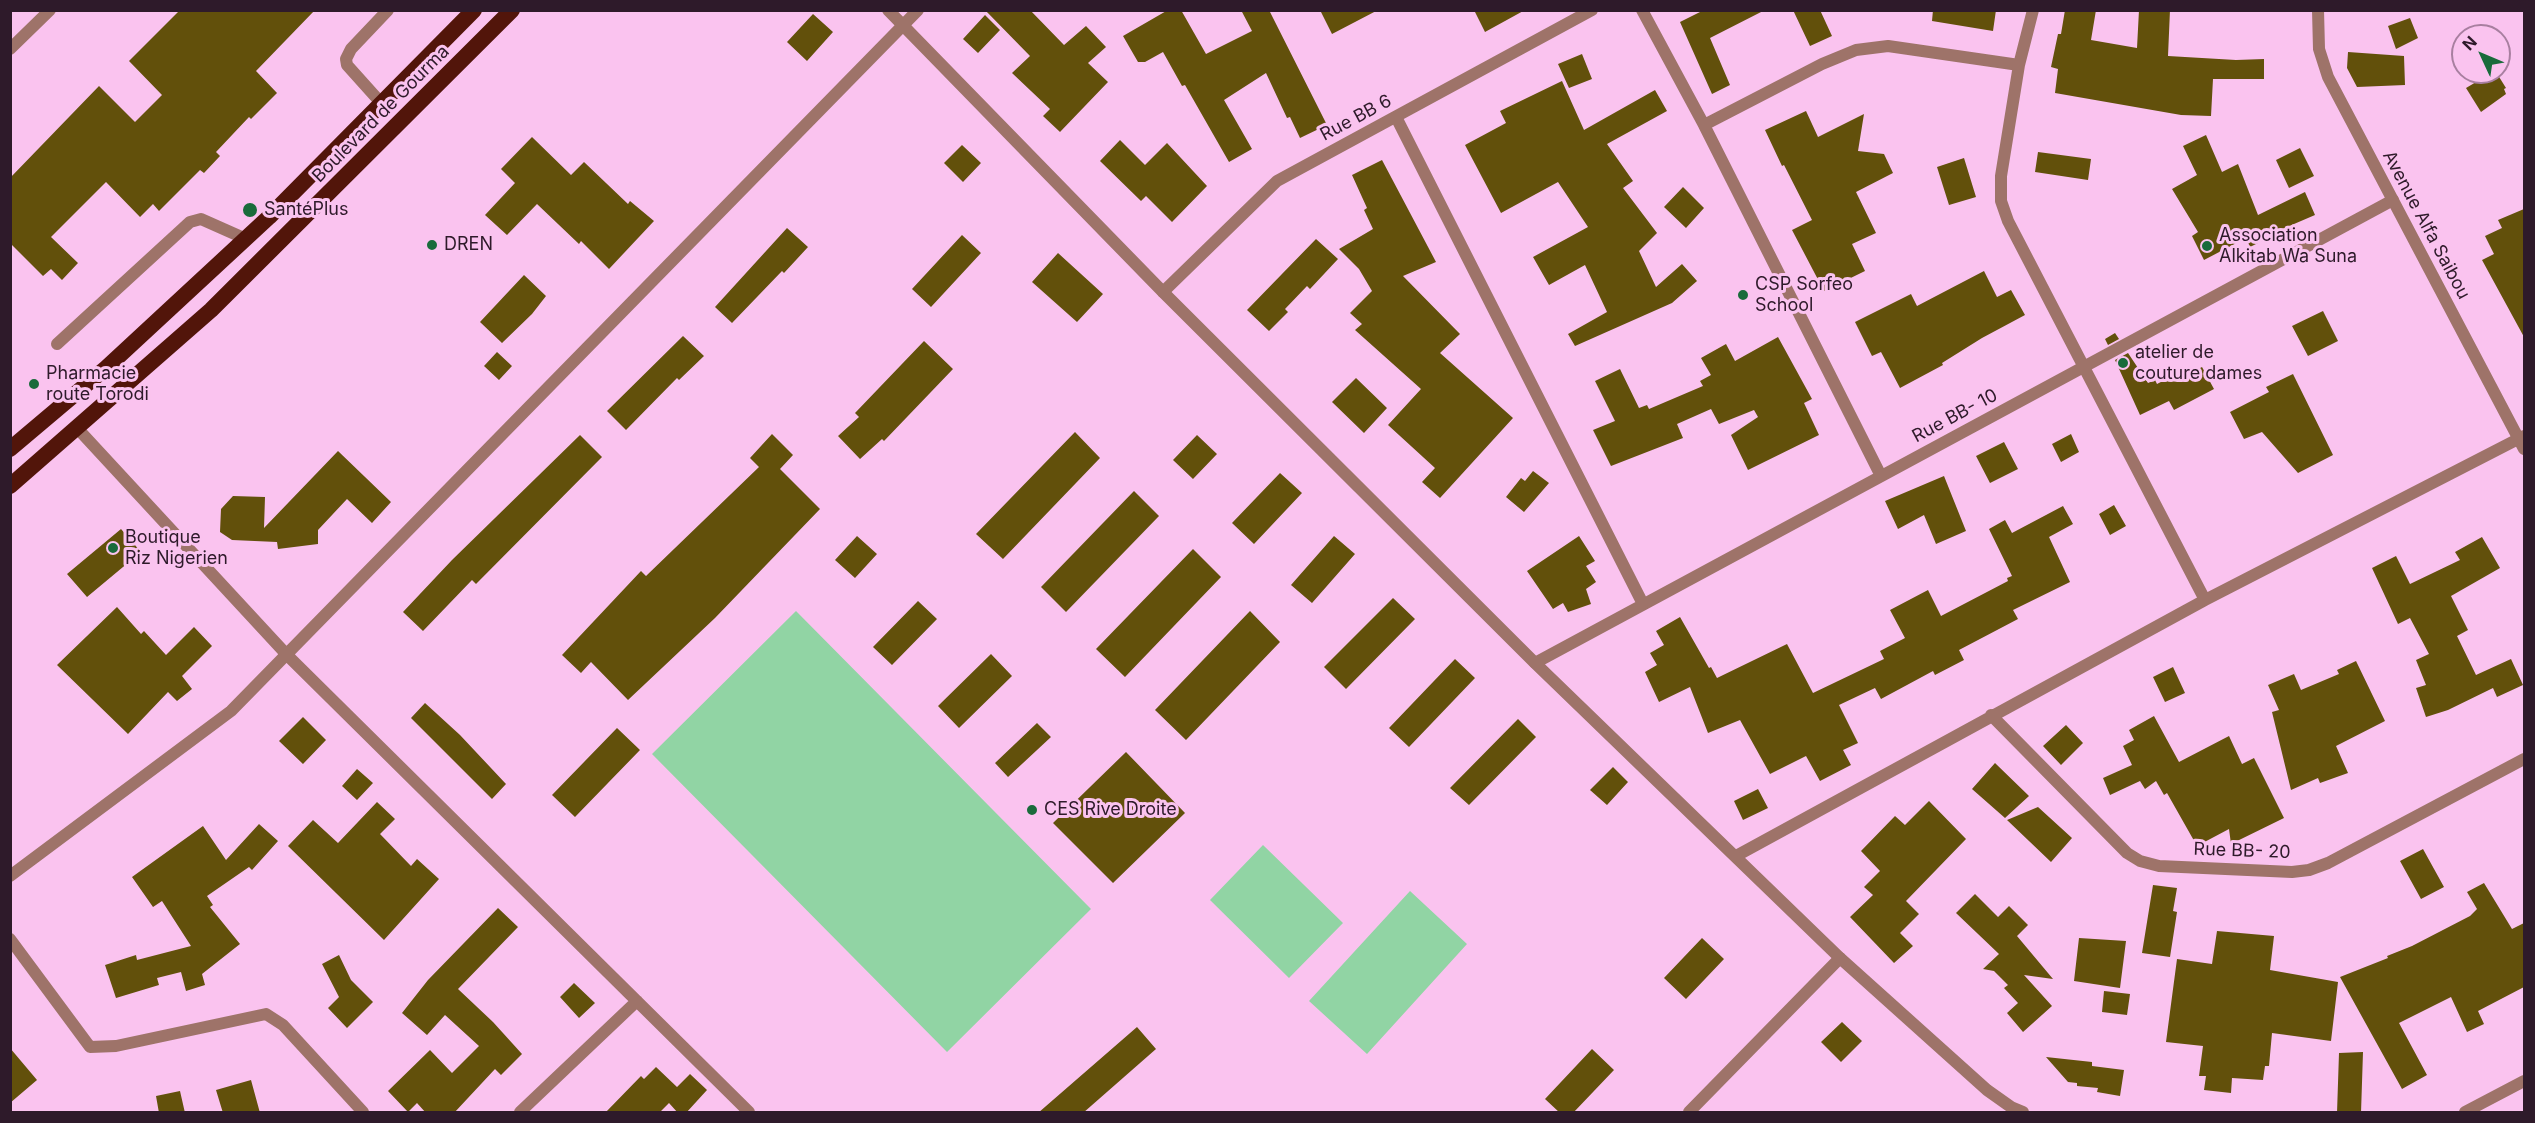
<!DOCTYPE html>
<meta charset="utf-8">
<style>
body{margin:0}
#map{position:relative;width:2535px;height:1123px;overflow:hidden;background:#fac3ef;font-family:Inter,sans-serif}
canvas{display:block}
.frame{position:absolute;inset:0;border:12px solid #2e1a2a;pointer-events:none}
.north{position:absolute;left:2451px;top:24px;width:60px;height:60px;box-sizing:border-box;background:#fac3ef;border:2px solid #a87fa0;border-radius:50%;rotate:314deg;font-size:16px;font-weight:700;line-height:24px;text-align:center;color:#2e1a2a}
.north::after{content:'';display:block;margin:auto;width:21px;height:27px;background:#196b3b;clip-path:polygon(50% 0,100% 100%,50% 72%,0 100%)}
</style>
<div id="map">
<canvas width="2535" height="1123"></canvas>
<div class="frame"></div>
<div class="north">N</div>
</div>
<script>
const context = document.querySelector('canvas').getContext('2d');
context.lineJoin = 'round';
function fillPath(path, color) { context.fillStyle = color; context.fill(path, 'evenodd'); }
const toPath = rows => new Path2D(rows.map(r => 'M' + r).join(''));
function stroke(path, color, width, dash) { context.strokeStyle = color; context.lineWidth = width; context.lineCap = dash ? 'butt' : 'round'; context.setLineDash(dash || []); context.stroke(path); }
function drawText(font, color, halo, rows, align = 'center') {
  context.font = font + ' Inter,sans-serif'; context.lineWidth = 6; context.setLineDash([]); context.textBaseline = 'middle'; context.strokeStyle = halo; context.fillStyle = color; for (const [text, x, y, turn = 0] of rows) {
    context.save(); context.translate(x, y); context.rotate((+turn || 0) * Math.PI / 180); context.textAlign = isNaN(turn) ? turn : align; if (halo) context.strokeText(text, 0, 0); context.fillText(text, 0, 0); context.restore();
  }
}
const green = toPath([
 [796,611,1091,909,947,1052,652,754],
 [1263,845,1343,923,1289,978,1210,900],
 [1410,891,1467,944,1367,1054,1309,1001]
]);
const building = toPath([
 [180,10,315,10,256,71,277,93,251,119,249,117,216,152,220,156,204,173,200,170,159,211,153,204,140,217,106,182,51,237,78,263,62,280,51,269,43,276,10,243,10,178,99,86,135,122,162,95,129,61],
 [985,10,1030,10,1064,45,1086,26,1106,47,1088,63,1108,82,1060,132,1043,116,1050,109,1012,73,1030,56],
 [1168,10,1181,10,1206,54,1252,31,1241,10,1269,10,1327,125,1300,138,1290,117,1287,118,1266,73,1224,100,1252,149,1229,162,1185,85,1182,86,1163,52,1145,62,1138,62,1123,36],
 [1320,10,1378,10,1332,34],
 [1474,10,1525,10,1485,32],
 [1704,10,1765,10,1710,38,1730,85,1712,94,1680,22],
 [1793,10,1820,10,1832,36,1810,46],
 [1933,10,1996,10,1993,31,1932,21],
 [2065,10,2096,10,2091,40,2137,48,2139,10,2170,10,2168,56,2236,60,2264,59,2264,79,2213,79,2211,116,2181,115,2055,93,2058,69,2051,67,2058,34,2061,34],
 [813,14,833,32,807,61,787,42],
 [985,15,1000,30,978,53,963,39],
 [2410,18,2418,38,2396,49,2388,26],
 [2348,52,2404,56,2405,85,2357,87,2347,68],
 [1582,54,1592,79,1569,88,1558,64],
 [2493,72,2496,72,2506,88,2504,89,2506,94,2481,112,2466,88],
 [1562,81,1584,130,1655,90,1667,111,1607,144,1633,181,1623,188,1657,233,1639,251,1656,287,1682,264,1697,281,1672,303,1575,346,1568,334,1607,312,1585,265,1549,285,1533,257,1588,227,1558,182,1501,213,1465,145,1506,123,1500,111],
 [1806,111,1818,137,1864,114,1858,151,1884,154,1893,173,1856,192,1876,233,1852,244,1865,271,1824,291,1792,230,1812,220,1784,165,1782,166,1765,130],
 [2206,135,2222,172,2238,164,2258,215,2305,192,2315,215,2273,233,2274,235,2250,247,2246,238,2204,260,2192,236,2198,232,2172,189,2197,175,2183,146],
 [532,137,571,175,584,162,628,204,630,201,654,221,609,269,581,241,579,244,537,204,507,235,485,215,515,183,501,169],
 [1120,140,1145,165,1167,143,1207,186,1172,222,1146,196,1141,201,1100,161],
 [962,145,981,163,963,182,944,163],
 [2300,148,2314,176,2289,188,2276,160],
 [2038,152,2091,159,2088,180,2035,172],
 [1964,158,1976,197,1949,205,1937,167],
 [1382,160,1436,262,1403,276,1460,334,1440,353,1513,418,1440,498,1422,482,1435,468,1388,425,1421,389,1355,330,1362,324,1350,313,1372,291,1359,269,1339,249,1373,229,1364,210,1367,208,1352,175],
 [1683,187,1704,208,1686,228,1664,207],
 [2524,209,2524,337,2482,260,2494,254,2485,236,2502,228,2498,220],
 [787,228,808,247,784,273,782,271,732,323,715,307],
 [962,235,981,253,931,307,912,289],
 [1316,239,1338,259,1310,289,1307,286,1285,309,1288,312,1269,331,1247,310],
 [1058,253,1103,294,1077,322,1032,282],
 [1984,271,1997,297,2011,290,2025,315,1982,338,1942,363,1943,365,1900,388,1881,352,1872,356,1855,322,1911,294,1917,306],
 [524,275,546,296,532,314,502,343,480,322],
 [2323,311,2338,341,2308,356,2292,326],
 [2115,333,2119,339,2108,345,2105,339],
 [683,336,704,356,679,380,677,378,626,430,607,411],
 [1778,337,1812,399,1804,403,1819,435,1748,470,1731,435,1758,417,1754,410,1719,424,1711,409,1677,424,1683,438,1611,466,1593,430,1615,421,1595,381,1620,369,1639,408,1647,405,1649,409,1703,386,1700,381,1711,375,1701,358,1726,344,1735,361],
 [924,341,953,369,884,441,882,439,860,459,838,436,859,417,855,413],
 [497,352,512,366,499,380,484,366],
 [2128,353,2148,383,2155,380,2157,384,2184,370,2187,375,2202,367,2214,389,2174,410,2169,401,2140,415,2115,360],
 [2293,374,2333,455,2298,473,2262,432,2244,439,2230,412,2269,392,2266,387],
 [1356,378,1387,408,1364,433,1332,402],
 [1075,432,1100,458,1003,559,976,534],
 [772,434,793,455,780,469,820,509,715,618,628,700,591,662,581,673,562,655,641,571,646,576,759,467,750,458],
 [2071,434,2079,452,2061,462,2052,444],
 [580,435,602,457,476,584,472,580,423,631,403,612,452,560],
 [1197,435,1217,454,1193,479,1173,460],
 [2004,442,2018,469,1990,483,1976,456],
 [338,451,391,502,372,523,347,499,318,530,318,544,278,549,277,542,232,540,220,532,221,509,233,496,265,497,264,528],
 [1533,471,1549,483,1524,512,1506,497,1521,478,1525,481],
 [1280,473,1302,493,1254,544,1232,523],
 [1944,476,1966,531,1936,544,1924,515,1898,529,1885,501],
 [1134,491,1159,516,1066,612,1041,587],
 [2114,505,2126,526,2110,535,2099,514],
 [2063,506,2073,524,2049,537,2070,582,2013,610,2018,619,1959,650,1964,660,1935,675,1933,671,1881,699,1875,688,1839,705,1858,743,1843,750,1851,765,1820,781,1806,756,1770,774,1740,720,1708,733,1690,687,1659,702,1645,672,1657,665,1650,653,1664,645,1656,631,1680,617,1709,668,1711,667,1717,678,1787,644,1813,693,1884,659,1880,651,1905,638,1890,610,1928,590,1941,616,2008,581,2007,578,2012,576,1989,529,2005,520,2012,533],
 [121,529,141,552,87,597,67,574],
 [857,536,877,554,855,578,835,560],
 [1334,536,1355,554,1312,603,1291,585],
 [1579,536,1595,561,1586,566,1596,582,1586,589,1591,604,1568,612,1563,603,1553,609,1527,571],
 [2482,537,2500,568,2451,596,2468,630,2457,636,2476,675,2511,659,2523,685,2497,697,2493,688,2448,710,2426,717,2416,688,2426,685,2416,660,2429,654,2410,618,2398,624,2372,568,2396,556,2410,584,2460,560,2455,552],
 [1193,549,1221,577,1125,677,1096,649],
 [1393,598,1415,619,1346,689,1324,667],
 [918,601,937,619,892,665,873,647],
 [117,607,141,634,144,631,166,655,194,627,212,646,182,676,192,689,177,701,168,692,128,734,57,665],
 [1250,611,1280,642,1186,740,1155,710],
 [991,654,1012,676,959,728,938,706],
 [1455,659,1475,678,1409,747,1389,728],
 [2356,661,2385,721,2336,746,2348,773,2320,783,2318,778,2291,790,2272,712,2279,710,2268,685,2294,674,2301,690,2339,674,2337,670],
 [2173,667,2185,693,2165,702,2153,677],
 [425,703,460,735,506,784,492,799,411,718],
 [2154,716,2179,762,2229,736,2242,764,2254,758,2284,818,2231,844,2229,829,2197,846,2167,793,2164,795,2156,781,2145,789,2140,781,2110,795,2103,778,2132,765,2123,746,2134,740,2129,730],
 [303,717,326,740,303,764,279,741],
 [1518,719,1536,737,1469,805,1450,788],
 [1037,723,1051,737,1008,777,995,763],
 [2066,725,2083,743,2061,765,2043,746],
 [617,728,640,750,575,817,552,795],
 [1126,752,1185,813,1113,883,1053,823],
 [1995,763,2029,796,2005,818,1972,789],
 [1613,767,1628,782,1607,805,1590,790],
 [357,769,373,783,357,800,342,786],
 [1758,789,1768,808,1743,820,1734,801],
 [1929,801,1966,839,1906,901,1919,914,1900,933,1913,946,1894,963,1850,917,1873,895,1864,887,1880,871,1861,851,1895,816,1905,825],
 [377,802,395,819,380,834,411,866,417,859,439,879,384,940,288,846,313,820,338,843],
 [2038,807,2072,838,2051,862,2007,820],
 [259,824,278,841,252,870,249,867,207,896,213,905,210,907,240,944,202,974,205,985,186,991,181,972,157,978,159,985,116,998,105,965,136,955,137,960,191,946,162,901,153,907,132,877,203,826,226,860],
 [2423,849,2444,887,2421,899,2400,861],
 [2484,883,2512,929,2524,923,2524,987,2478,1011,2484,1024,2467,1032,2451,997,2399,1023,2427,1075,2402,1089,2340,977,2388,958,2387,956,2412,946,2470,916,2477,909,2467,892],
 [2153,885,2177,888,2173,911,2177,912,2170,957,2142,953],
 [1975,894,1998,917,2009,906,2028,925,2017,936,2053,979,2024,975,2052,1006,2023,1032,2007,1013,2018,1003,2004,988,2008,985,1994,971,1983,969,1999,954,1956,913],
 [498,908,518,927,458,989,493,1022,522,1054,501,1075,495,1069,454,1113,426,1113,417,1103,408,1112,388,1091,430,1050,452,1073,479,1046,445,1015,427,1035,402,1013,428,980],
 [2217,931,2274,936,2270,970,2338,982,2331,1041,2272,1033,2269,1066,2265,1066,2263,1080,2232,1078,2231,1093,2204,1090,2206,1076,2199,1076,2203,1046,2166,1042,2177,959,2212,964],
 [1702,938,1724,959,1686,999,1664,978],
 [2079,938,2126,941,2120,988,2074,981],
 [339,955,351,980,373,1002,347,1028,328,1008,339,997,322,964],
 [574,983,595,1003,579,1018,560,997],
 [2104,991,2130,994,2127,1015,2102,1012],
 [1842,1022,1862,1041,1841,1062,1821,1042],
 [1137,1027,1156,1049,1083,1113,1038,1113],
 [10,1048,37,1080,10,1103],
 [1592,1049,1614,1070,1573,1113,1560,1113,1545,1099],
 [2363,1052,2361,1113,2337,1113,2339,1053],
 [2046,1057,2092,1062,2092,1066,2124,1070,2120,1096,2097,1092,2098,1088,2077,1086,2077,1083,2068,1082],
 [656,1067,677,1087,690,1074,707,1090,686,1113,678,1113,669,1103,659,1113,605,1113,641,1076,644,1079],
 [251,1080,260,1113,223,1113,216,1090],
 [180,1091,185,1113,159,1113,156,1096]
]);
const minor = toPath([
 [1642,10,1704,125,1881,476],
 [2033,10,2019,65,2001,176,2001,201,2008,221,2205,600],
 [10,49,50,10],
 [382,104,347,65,346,59,351,49,388,10],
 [1396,117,1643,604],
 [1704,125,1822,64,1856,50,1888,46,2019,65],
 [1163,292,1277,181,1592,10],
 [57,344,190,222,201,219,246,239],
 [78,429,287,655,749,1112],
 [1535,663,2393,200],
 [1991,715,2127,853,2140,861,2159,866,2292,872,2309,870,2328,863,2524,759],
 [1736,856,2205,600,2524,436],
 [10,876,231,711,918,10],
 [10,939,90,1047,116,1046,266,1014,283,1025,363,1112],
 [520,1112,637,1001],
 [1689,1112,1840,958]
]);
const tertiary = toPath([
 [888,10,1163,292,1535,663,1840,958,1987,1090,2011,1107,2023,1112],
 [2318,10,2319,49,2328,77,2524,449],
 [2465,1112,2524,1081]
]);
const trunk = toPath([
 [10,449,106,368,269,217,474,10],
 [10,486,211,310,512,10]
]);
const markers = [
 [250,210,8,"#196b3b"],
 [432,245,6,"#196b3b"],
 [2207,246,6,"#196b3b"],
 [1743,295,6,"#196b3b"],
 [2123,363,6,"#196b3b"],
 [34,384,6,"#196b3b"],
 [113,548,6,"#196b3b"],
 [1032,810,6,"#196b3b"]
];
const streetNames = [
 ["Boulevard de Gourma",381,114,-45],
 ["Rue BB 6",1356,118,-28],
 ["Avenue Alfa Saibou",2426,225,62],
 ["Rue BB- 10",1955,416,-28],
 ["Rue BB- 20",2242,851,2]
];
const poiNames = [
 ["SantéPlus",264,210],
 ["Association",2219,236],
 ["Alkitab Wa Suna",2219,257],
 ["DREN",444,245],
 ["CSP Sorfeo",1755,285],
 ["School",1755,306],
 ["atelier de",2135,353],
 ["couture dames",2135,374],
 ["Pharmacie",46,374],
 ["route Torodi",46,395],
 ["Boutique",125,538],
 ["Riz Nigerien",125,559],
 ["CES Rive Droite",1044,810]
];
fillPath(green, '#91d4a4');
fillPath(building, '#62500b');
stroke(minor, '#9e7369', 12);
stroke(tertiary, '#9e7369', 12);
stroke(trunk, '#52150a', 16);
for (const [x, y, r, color] of markers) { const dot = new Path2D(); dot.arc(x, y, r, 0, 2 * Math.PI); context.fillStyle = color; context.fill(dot); stroke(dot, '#fac3ef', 2); }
drawText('18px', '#2e1a2a', '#fac3ef', streetNames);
drawText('18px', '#2e1a2a', '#fac3ef', poiNames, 'left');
</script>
